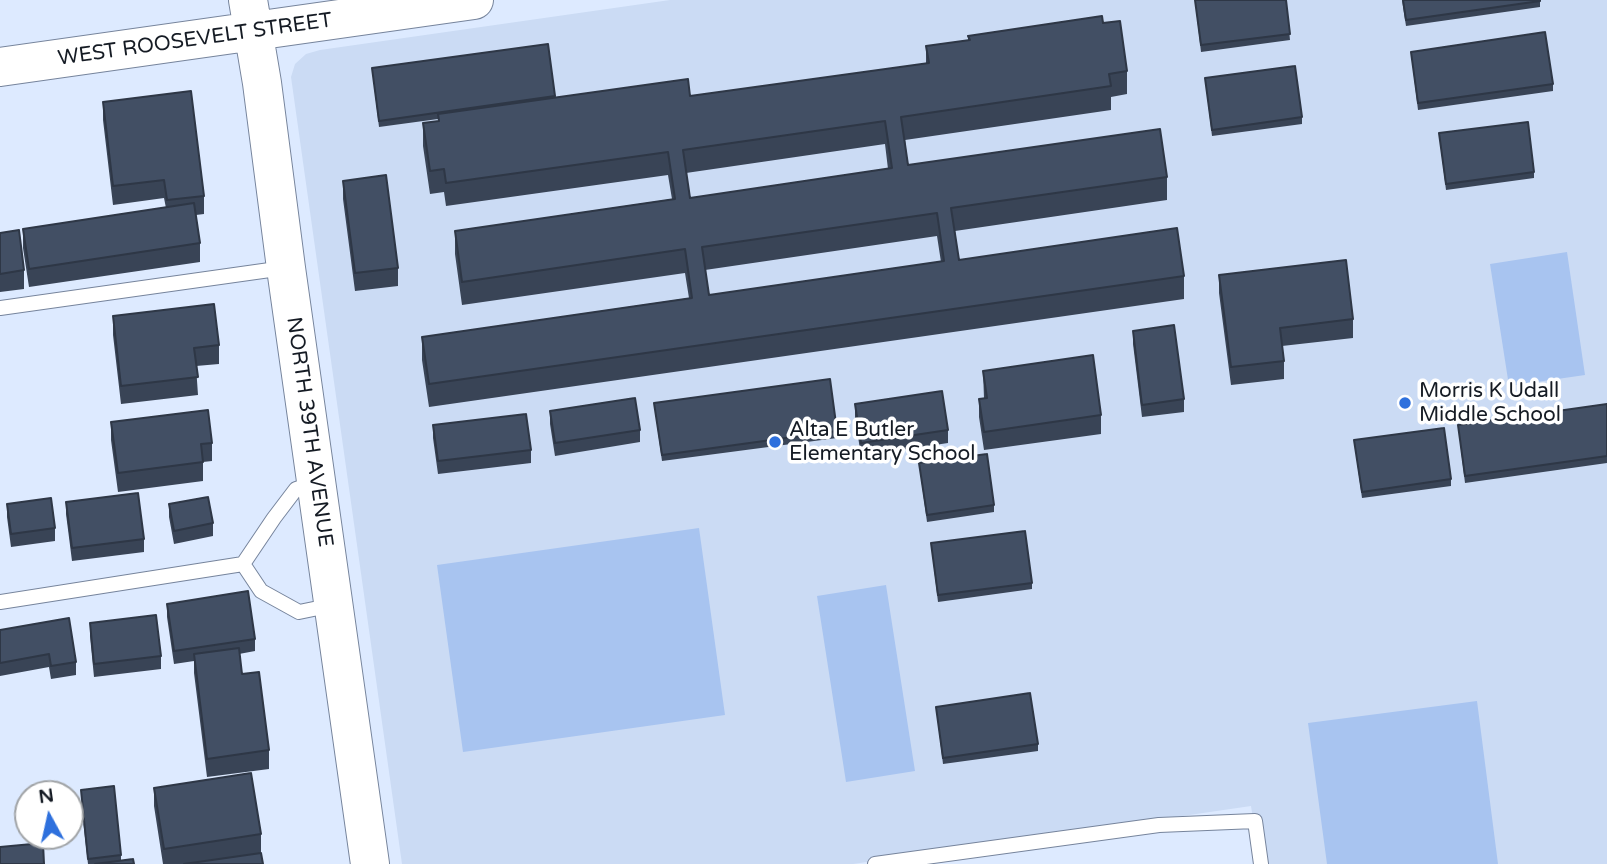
<!DOCTYPE html>
<style>
body{margin:0}
#map{position:relative;width:1607px;height:864px;overflow:hidden;background:#ddeaff;font-family:"Varela Round",sans-serif}
canvas{display:block}
.north{position:absolute;left:14px;top:780px;width:70px;height:70px;box-sizing:border-box;background:#fff;border:2px solid #a1a4a7;border-radius:50%;rotate:352deg;font-size:19px;font-weight:700;line-height:28px;text-align:center;color:#151b24}
.north::after{content:'';display:block;margin:auto;width:24px;height:32px;background:#2e70dd;clip-path:polygon(50% 0,100% 100%,50% 72%,0 100%)}
</style>
<div id="map">
<canvas width="1607" height="864"></canvas>
<div class="north">N</div>
</div>
<script>
const context = document.querySelector('canvas').getContext('2d');
context.lineJoin = 'round';
function fillPath(path, color) { context.fillStyle = color; context.fill(path, 'evenodd'); }
const toPath = rows => new Path2D(rows.map(r => 'M' + r).join(''));
function stroke(path, color, width, dash) { context.strokeStyle = color; context.lineWidth = width; context.lineCap = dash ? 'butt' : 'round'; context.setLineDash(dash || []); context.stroke(path); }
function drawText(font, color, halo, rows, align = 'center') {
  context.font = font + ' "Varela Round",sans-serif'; context.lineWidth = 7; context.setLineDash([]); context.textBaseline = 'middle'; context.strokeStyle = halo; context.fillStyle = color; for (const [text, x, y, turn = 0] of rows) {
    context.save(); context.translate(x, y); context.rotate((+turn || 0) * Math.PI / 180); context.textAlign = isNaN(turn) ? turn : align; if (halo) context.strokeText(text, 0, 0); context.fillText(text, 0, 0); context.restore();
  }
}
const built = toPath([
 [670,0,1607,0,1607,864,1260,864,1251,806,853,864,402,864,291,77,295,64,306,54,320,50]
]);
const green = toPath([
 [1567,252,1585,375,1509,386,1490,264],
 [699,528,725,715,463,752,437,565],
 [886,585,915,771,846,782,817,596],
 [1477,701,1498,864,1327,864,1308,723]
]);
const lane = toPath([
 [0,308,284,268],
 [243,564,261,591,299,612,333,605],
 [0,602,243,564,274,518,296,489,316,482],
 [875,864,1159,825,1255,821,1261,864]
]);
const secondary = toPath([
 [248,0,262,83,286,268,370,864],
 [0,67,474,0]
]);
const wall = toPath([
 [1195,0,1286,0,1290,40,1201,52],
 [1402,0,1540,0,1540,7,1406,26],
 [1103,23,1127,71,1127,94,1111,97,1111,110,905,140,908,165,1167,177,1167,200,955,231,959,260,1184,276,1184,299,429,407,422,360,422,337,689,298,685,273,462,305,455,254,455,231,672,199,668,175,446,206,444,192,430,194,423,146,423,123,438,121,438,119,379,127,372,68,548,44,555,98,690,96,926,64,926,46,968,40,968,36],
 [885,144,888,169,690,198,686,173],
 [937,236,941,262,709,295,705,270],
 [1411,52,1553,84,1553,91,1418,110],
 [1205,78,1302,117,1302,124,1212,136],
 [103,102,204,196,204,214,196,215,200,243,200,262,29,287,23,248,23,229,166,208,164,198,113,205,103,120],
 [1439,133,1534,172,1534,178,1446,190],
 [343,181,398,268,398,286,355,291,343,199],
 [0,233,24,270,24,289,0,292],
 [1219,275,1353,319,1353,338,1282,346,1284,361,1284,379,1231,385,1219,293],
 [113,316,219,345,219,364,196,366,198,395,121,404,113,335],
 [1133,331,1184,399,1184,412,1142,417,1133,344],
 [983,371,1101,415,1101,434,984,450,979,417,979,399,984,398],
 [654,403,837,431,837,438,662,461],
 [855,404,948,430,948,443,861,456,855,417],
 [1607,404,1607,463,1465,483,1458,425],
 [550,411,640,430,640,442,555,456,550,424],
 [111,422,212,443,212,461,203,462,203,481,118,492,111,440],
 [433,425,531,450,531,463,438,474,433,438],
 [1354,440,1451,479,1451,486,1362,498],
 [919,463,994,505,994,512,927,522],
 [66,502,144,539,144,552,72,561,66,514],
 [7,504,55,528,55,541,11,547,7,517],
 [169,504,213,523,213,536,174,544,169,517],
 [931,543,1032,583,1032,589,938,602],
 [167,604,255,639,255,651,239,654,242,674,269,750,269,769,207,777,194,673,194,661,174,664,167,617],
 [90,623,161,656,161,669,94,677,90,636],
 [0,630,76,662,76,675,51,679,49,667,0,676],
 [936,707,1038,744,1038,751,943,764],
 [154,788,261,834,261,853,263,864,163,864,154,806],
 [81,790,121,855,121,861,134,864,88,864,81,803]
]);
const building = toPath([
 [1195,0,1286,0,1290,34,1201,45,1195,0],
 [1403,0,1540,0,1540,1,1406,20,1403,0],
 [1102,16,1103,23,1120,21,1127,71,1109,74,1111,86,901,117,908,165,1160,129,1167,177,951,208,959,260,1177,228,1184,276,429,384,422,337,692,298,685,249,462,282,455,231,675,199,668,152,446,183,444,169,430,171,423,123,439,121,438,114,688,79,690,96,929,63,926,46,970,40,968,36,1102,16],
 [885,121,892,168,690,198,683,150,885,121],
 [937,213,944,261,709,295,702,247,937,213],
 [1545,32,1553,84,1418,103,1411,52,1545,32],
 [548,44,555,96,379,121,372,68,548,44],
 [1295,66,1302,117,1212,130,1205,78,1295,66],
 [191,91,204,196,167,200,164,180,113,186,103,102,191,91],
 [1528,122,1534,172,1446,184,1439,133,1528,122],
 [386,175,398,268,355,273,343,181,386,175],
 [194,203,200,243,29,269,23,229,194,203],
 [19,230,24,270,0,274,0,233,19,230],
 [1346,260,1353,319,1280,328,1284,361,1231,367,1219,275,1346,260],
 [214,304,219,345,194,348,198,377,121,386,113,316,214,304],
 [1174,325,1184,399,1142,405,1133,331,1174,325],
 [1093,355,1101,415,984,432,979,399,987,398,983,371,1093,355],
 [830,379,837,431,662,455,654,403,830,379],
 [942,391,948,430,861,443,855,404,942,391],
 [635,398,640,430,555,443,550,411,635,398],
 [1607,404,1607,456,1465,476,1458,425,1607,404],
 [208,410,212,443,201,444,203,462,118,473,111,422,208,410],
 [526,414,531,450,438,461,433,425,526,414],
 [1444,428,1451,479,1362,492,1354,440,1444,428],
 [987,454,994,505,927,515,919,463,987,454],
 [138,493,144,539,72,548,66,502,138,493],
 [208,497,213,523,174,531,169,504,208,497],
 [51,498,55,528,11,534,7,504,51,498],
 [1025,531,1032,583,938,595,931,543,1025,531],
 [248,591,255,639,174,651,167,604,248,591],
 [156,615,161,656,94,664,90,623,156,615],
 [69,618,76,662,51,666,49,654,0,663,0,630,69,618],
 [239,648,242,674,259,672,269,750,207,759,194,654,239,648],
 [1030,693,1038,744,943,758,936,707,1030,693],
 [251,773,261,834,164,849,154,788,251,773],
 [114,786,121,855,88,859,81,790,114,786],
 [43,843,44,864,0,864,0,847,43,843],
 [261,853,263,864,184,864,261,853],
 [133,859,134,864,95,864,133,859]
]);
const markers = [
 [1405,403,7,"#2e70dd"],
 [775,442,7,"#2e70dd"]
];
const streetNames = [
 ["WEST ROOSEVELT STREET",195,40,-8],
 ["NORTH 39TH AVENUE",309,432,82]
];
const poiNames = [
 ["Morris K Udall",1419,391],
 ["Middle School",1419,415],
 ["Alta E Butler",789,430],
 ["Elementary School",789,454]
];
fillPath(built, '#cbdbf4');
fillPath(green, '#a8c4f0');
stroke(lane, '#76849c', 16);
stroke(secondary, '#76849c', 40);
stroke(lane, '#fff', 14);
stroke(secondary, '#fff', 38);
fillPath(wall, '#394456');
fillPath(building, '#424f64');
stroke(building, '#2e3746', 2);
for (const [x, y, r, color] of markers) { const dot = new Path2D(); dot.arc(x, y, r, 0, 2 * Math.PI); context.fillStyle = color; context.fill(dot); stroke(dot, '#fff', 2.5); }
drawText('21px', '#151b24', '#fff', streetNames);
drawText('21px', '#151b24', '#fff', poiNames, 'left');
</script>
